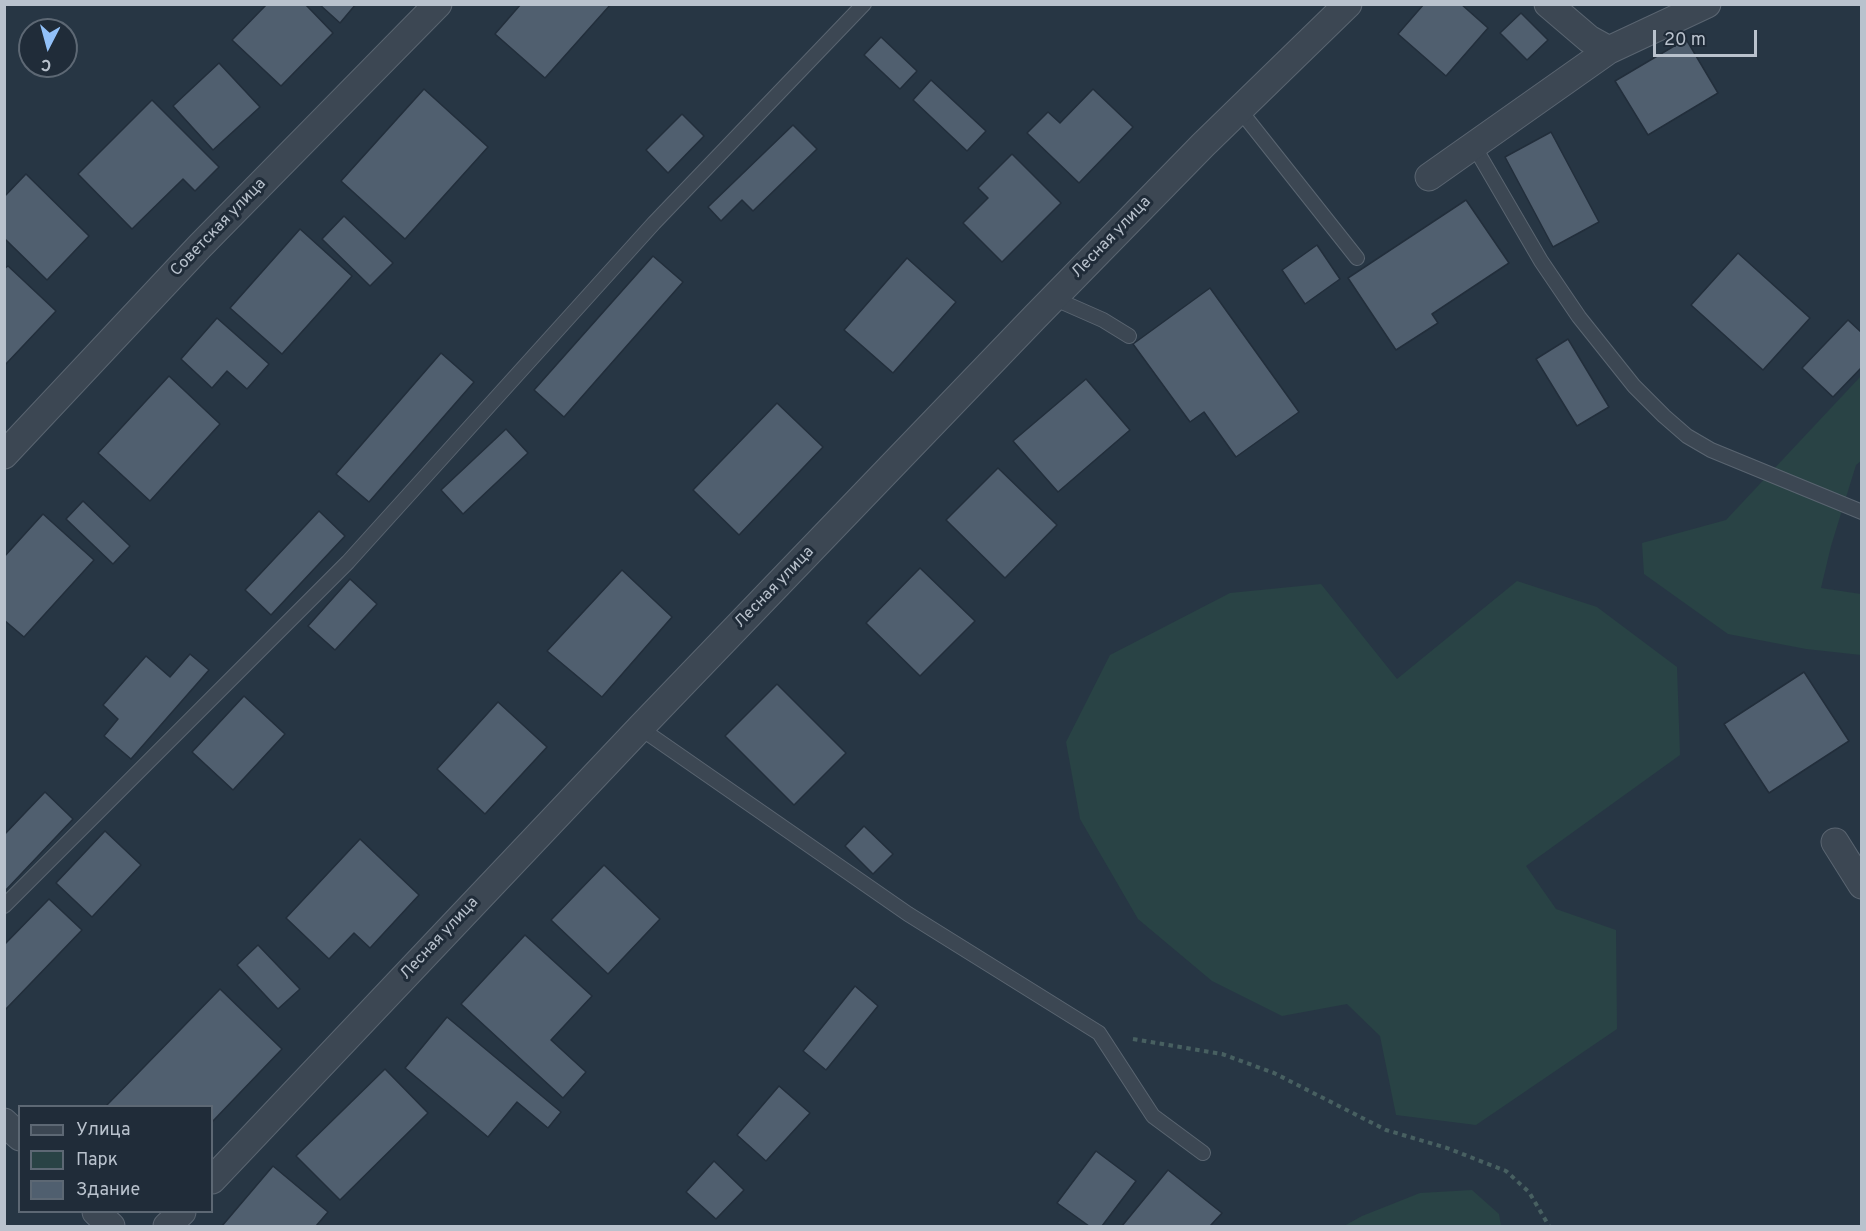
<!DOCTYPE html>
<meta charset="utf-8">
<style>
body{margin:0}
#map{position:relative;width:1866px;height:1231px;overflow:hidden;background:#273644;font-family:Overpass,sans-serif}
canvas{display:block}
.frame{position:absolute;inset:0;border:6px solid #b9c2cd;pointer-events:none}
.legend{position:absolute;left:18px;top:1105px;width:195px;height:108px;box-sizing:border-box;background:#202c39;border:2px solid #5d6874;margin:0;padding:8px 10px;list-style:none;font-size:18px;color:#b9c2cd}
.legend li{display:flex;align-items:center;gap:12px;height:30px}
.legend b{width:30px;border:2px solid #5d6874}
.north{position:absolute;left:18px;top:18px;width:60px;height:60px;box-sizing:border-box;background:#202c39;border:2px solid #5d6874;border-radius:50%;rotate:186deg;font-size:16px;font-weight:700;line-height:24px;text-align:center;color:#b9c2cd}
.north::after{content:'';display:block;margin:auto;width:21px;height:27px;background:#92c1f9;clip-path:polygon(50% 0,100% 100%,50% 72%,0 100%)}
.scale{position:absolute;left:1653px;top:30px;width:104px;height:27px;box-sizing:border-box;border:3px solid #b9c2cd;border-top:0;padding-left:8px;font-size:18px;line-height:21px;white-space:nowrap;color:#b9c2cd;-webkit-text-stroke:4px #202c39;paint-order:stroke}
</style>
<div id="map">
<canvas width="1866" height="1231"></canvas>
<div class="frame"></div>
<ul class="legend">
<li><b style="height:8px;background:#3c4753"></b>Улица</li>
<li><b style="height:16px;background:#294345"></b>Парк</li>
<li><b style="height:16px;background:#505f6f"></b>Здание</li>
</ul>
<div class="north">С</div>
<div class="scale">20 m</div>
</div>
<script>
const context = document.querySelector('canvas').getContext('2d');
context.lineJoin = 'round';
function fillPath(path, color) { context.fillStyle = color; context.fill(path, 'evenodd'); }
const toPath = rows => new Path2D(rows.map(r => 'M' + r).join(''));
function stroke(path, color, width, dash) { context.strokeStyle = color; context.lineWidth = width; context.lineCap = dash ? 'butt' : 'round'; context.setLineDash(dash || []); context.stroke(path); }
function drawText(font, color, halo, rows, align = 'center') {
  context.font = font + ' Overpass,sans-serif'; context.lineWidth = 6; context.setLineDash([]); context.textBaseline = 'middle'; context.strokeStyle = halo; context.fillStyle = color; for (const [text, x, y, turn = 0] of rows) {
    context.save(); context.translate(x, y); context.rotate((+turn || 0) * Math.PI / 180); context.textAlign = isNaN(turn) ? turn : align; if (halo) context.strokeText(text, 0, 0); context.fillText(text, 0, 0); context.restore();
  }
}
const green = toPath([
 [1861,376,1861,461,1856,465,1831,546,1821,588,1861,594,1861,655,1806,649,1728,634,1644,574,1642,543,1726,520],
 [1517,581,1597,607,1677,667,1680,755,1526,866,1556,909,1616,930,1617,1029,1476,1125,1396,1115,1380,1036,1347,1004,1282,1016,1212,981,1138,919,1080,819,1066,742,1110,655,1230,593,1321,584,1397,679],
 [1472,1190,1499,1214,1501,1226,1344,1226,1362,1216,1420,1193]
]);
const building = toPath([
 [267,4,305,4,333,33,281,86,232,40,267,4],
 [319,4,356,4,340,23,319,4],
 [521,4,611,4,545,78,495,34,521,4],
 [1424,4,1461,4,1488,28,1446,76,1398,34,1424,4],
 [1521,13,1548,40,1527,60,1500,33,1521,13],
 [881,37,917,71,900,89,864,55,881,37],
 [1686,39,1718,93,1648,135,1615,81,1686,39],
 [219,63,260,107,213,150,173,106,219,63],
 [931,80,986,131,967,151,913,100,931,80],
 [424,89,488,147,405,239,341,181,424,89],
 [1093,89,1133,127,1079,183,1027,133,1048,112,1060,123,1093,89],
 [152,100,219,167,195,191,183,179,132,229,78,174,152,100],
 [682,114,704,136,668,173,646,150,682,114],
 [793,125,817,149,753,211,742,200,721,221,708,207,793,125],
 [1551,132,1599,222,1553,247,1505,157,1551,132],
 [1012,154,1061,203,1002,262,963,223,988,198,978,188,1012,154],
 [26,174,89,236,47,280,4,238,4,197,26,174],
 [1466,200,1509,263,1432,314,1438,323,1396,350,1348,278,1466,200],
 [344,216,393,263,370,286,322,239,344,216],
 [300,229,352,276,282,354,230,308,300,229],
 [1317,245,1340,279,1305,304,1282,270,1317,245],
 [1738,253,1810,318,1763,370,1691,305,1738,253],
 [653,256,683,282,564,417,534,390,653,256],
 [907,258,956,302,893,373,844,330,907,258],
 [8,266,56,311,4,366,4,269,8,266],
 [1210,288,1299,412,1236,457,1204,412,1190,422,1133,344,1210,288],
 [217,318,269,364,247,389,227,371,212,388,181,359,217,318],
 [1848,320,1862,333,1862,367,1833,397,1802,368,1848,320],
 [1568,339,1609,407,1577,426,1536,359,1568,339],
 [441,353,474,382,369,502,336,474,441,353],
 [169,376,220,424,150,501,98,453,169,376],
 [1086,379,1130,430,1058,492,1013,441,1086,379],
 [777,403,823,447,739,535,693,490,777,403],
 [506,429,528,453,463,514,441,490,506,429],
 [998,468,1057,525,1005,578,946,520,998,468],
 [83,501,130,546,113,564,66,519,83,501],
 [319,511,345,536,271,615,245,590,319,511],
 [43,514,94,560,24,637,4,620,4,557,43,514],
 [920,568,975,621,920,676,866,623,920,568],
 [622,570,672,617,602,697,547,651,622,570],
 [350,579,377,604,335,650,308,626,350,579],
 [190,654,209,670,131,759,104,736,118,719,103,705,146,656,170,677,190,654],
 [1804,672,1849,741,1769,793,1724,724,1804,672],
 [777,684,846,753,794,805,725,736,777,684],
 [244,696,285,734,233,790,192,752,244,696],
 [498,702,547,747,485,814,437,769,498,702],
 [45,792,73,819,4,892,4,835,45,792],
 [864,826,893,854,873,874,845,846,864,826],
 [105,831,141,865,92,917,56,883,105,831],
 [360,839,419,895,370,948,354,933,329,959,286,918,360,839],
 [604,865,660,919,608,974,551,920,604,865],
 [49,899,82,930,4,1011,4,945,49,899],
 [525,935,592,996,551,1040,586,1072,563,1098,461,1004,525,935],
 [258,945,300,989,278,1009,237,965,258,945],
 [855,986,878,1006,826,1070,803,1051,855,986],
 [220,989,282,1049,212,1122,212,1106,106,1106,220,989],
 [447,1017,561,1112,548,1128,517,1102,488,1137,405,1068,447,1017],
 [385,1069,428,1113,340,1200,296,1156,385,1069],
 [779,1086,810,1113,766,1161,737,1135,779,1086],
 [1096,1151,1136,1181,1102,1226,1089,1226,1057,1203,1096,1151],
 [714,1161,744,1190,716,1219,686,1192,714,1161],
 [273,1166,328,1212,316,1226,222,1226,273,1166],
 [1168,1170,1222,1213,1210,1226,1122,1226,1168,1170]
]);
const path = toPath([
 [1133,1039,1222,1054,1274,1073,1386,1130,1447,1148,1506,1171,1529,1192,1549,1226]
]);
const lane = toPath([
 [1239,109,1357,258],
 [1474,146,1541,261,1579,317,1634,386,1664,416,1687,436,1711,450,1862,512],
 [1053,298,1103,320,1129,336],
 [640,728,908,914,1099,1033,1153,1116,1203,1153],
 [4,906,348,562,654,223,864,4]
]);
const street = toPath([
 [1548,4,1589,39,1609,50],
 [1429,177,1609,50,1707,4],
 [4,455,200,246,438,4],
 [1835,842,1862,885],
 [4,1122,20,1137],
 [212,1180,640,728,1034,318,1203,145,1348,4],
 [96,1212,111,1226],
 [167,1226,182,1212]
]);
const streetNames = [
 ["Советская улица",219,228,-46],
 ["Лесная улица",1112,238,-46],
 ["Лесная улица",775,588,-46],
 ["Лесная улица",440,939,-47]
];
fillPath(green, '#294345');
fillPath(building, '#505f6f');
stroke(building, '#222e3b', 1.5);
stroke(lane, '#5a6571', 16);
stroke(street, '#5a6571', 29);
stroke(path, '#486061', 4, [4.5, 4.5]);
stroke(lane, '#3c4753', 14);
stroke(street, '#3c4753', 27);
drawText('16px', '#b9c2cd', '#202c39', streetNames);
</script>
